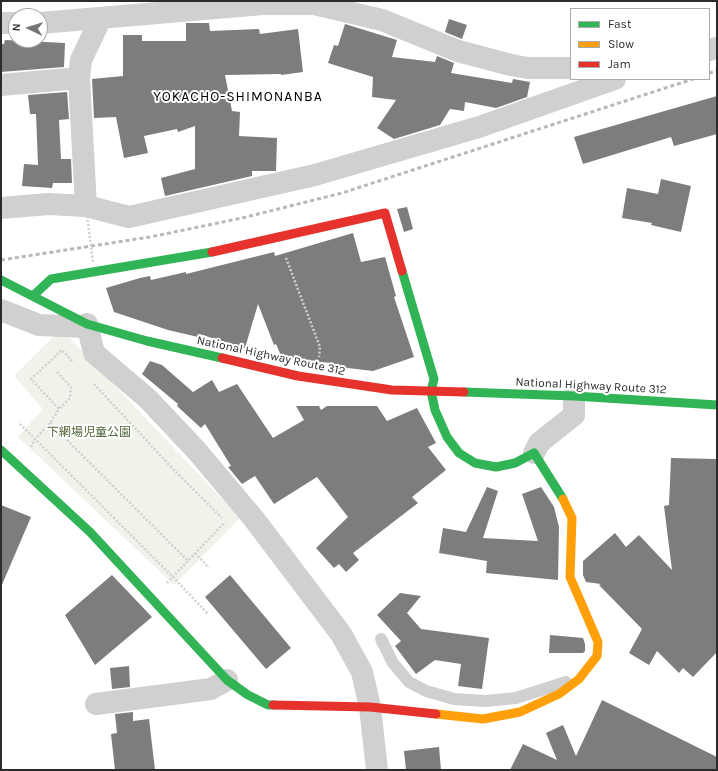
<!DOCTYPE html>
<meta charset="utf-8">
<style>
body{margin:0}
#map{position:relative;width:718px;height:771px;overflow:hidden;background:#fff;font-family:Karla,sans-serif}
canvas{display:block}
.frame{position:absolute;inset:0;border:2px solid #2b2b2b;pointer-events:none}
.legend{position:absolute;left:570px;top:8px;width:140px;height:72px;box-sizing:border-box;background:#fff;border:1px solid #aaa;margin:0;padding:5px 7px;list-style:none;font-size:12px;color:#2b2b2b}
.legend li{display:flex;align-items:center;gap:8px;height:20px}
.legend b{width:20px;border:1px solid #aaa}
.north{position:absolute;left:8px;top:8px;width:40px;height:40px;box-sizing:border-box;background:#fff;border:1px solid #aaa;border-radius:50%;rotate:274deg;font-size:11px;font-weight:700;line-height:16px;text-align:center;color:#2b2b2b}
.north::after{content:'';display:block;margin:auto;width:14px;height:18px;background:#757575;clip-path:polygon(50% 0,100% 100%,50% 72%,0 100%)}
</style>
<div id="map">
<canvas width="718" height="771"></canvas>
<div class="frame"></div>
<ul class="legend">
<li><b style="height:5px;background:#30b455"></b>Fast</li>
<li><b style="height:5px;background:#ff9f0a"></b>Slow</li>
<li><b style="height:5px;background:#e5322d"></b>Jam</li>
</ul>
<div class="north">N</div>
</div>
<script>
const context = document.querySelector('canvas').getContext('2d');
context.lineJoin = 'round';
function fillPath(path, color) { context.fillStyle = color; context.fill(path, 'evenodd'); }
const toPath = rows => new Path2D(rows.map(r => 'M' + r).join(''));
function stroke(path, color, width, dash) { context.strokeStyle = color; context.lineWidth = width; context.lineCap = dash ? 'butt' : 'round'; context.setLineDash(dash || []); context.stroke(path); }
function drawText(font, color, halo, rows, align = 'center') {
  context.font = font + ' Karla,"Noto Sans JP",sans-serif'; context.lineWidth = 4; context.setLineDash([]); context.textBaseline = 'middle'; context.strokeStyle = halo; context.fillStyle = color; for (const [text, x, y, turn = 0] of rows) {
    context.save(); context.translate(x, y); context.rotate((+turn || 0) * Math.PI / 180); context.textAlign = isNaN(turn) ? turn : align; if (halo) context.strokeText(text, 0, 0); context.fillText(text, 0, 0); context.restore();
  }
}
const green = toPath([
 [61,329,240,518,174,585,18,437,43,409,14,376]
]);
const building = toPath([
 [449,19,467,25,462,39,445,32],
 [186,23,209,23,210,31,259,29,260,34,298,29,303,72,281,75,281,74,225,75,232,111,240,112,239,136,277,138,276,171,252,171,252,176,165,196,161,178,195,169,195,126,178,132,177,129,144,136,148,153,124,158,116,117,94,118,92,79,123,76,123,35,142,35,142,41,186,41],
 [345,24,397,40,392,57,435,62,437,56,454,63,451,73,512,83,513,79,530,82,527,97,496,108,465,102,464,111,450,109,440,125,394,139,377,128,396,100,372,97,373,77,328,63,334,45,338,46],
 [5,40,65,43,64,67,1,72,1,44,4,44],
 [67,92,69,119,59,120,61,159,71,159,72,183,53,183,52,188,22,186,24,164,38,165,36,114,30,114,28,95],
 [717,96,717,134,674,146,671,137,583,164,574,137],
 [661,179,691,186,681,232,651,225,652,223,622,218,627,188,658,194],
 [407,207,413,229,404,232,397,209],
 [353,233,361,262,385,257,396,296,394,297,414,357,373,371,331,366,331,363,282,358,276,344,274,345,258,304,245,348,199,334,198,337,168,330,114,312,106,288,140,278,150,276,151,280,186,272,186,274,274,252,275,256],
 [150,361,162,365,193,392,212,380,219,392,237,384,273,438,304,420,296,406,319,406,321,410,327,406,377,406,387,421,417,408,436,443,428,447,446,470,412,497,418,503,353,553,359,560,346,572,339,564,334,568,316,548,348,517,317,477,274,504,255,476,242,484,228,467,231,466,205,424,201,428,177,406,178,404,142,374],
 [671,458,717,459,717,652,693,677,683,668,679,673,657,651,649,665,629,653,642,629,599,585,601,584,586,582,583,575,583,561,615,533,626,547,639,535,672,570,664,506,669,505],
 [487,487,498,491,483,538,538,541,522,494,541,487,554,507,559,527,558,580,486,573,487,561,439,553,443,528,466,532],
 [1,505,31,517,1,587],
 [112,575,152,617,95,665,65,615],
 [230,575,291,648,266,669,205,597],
 [400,593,421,596,407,613,421,629,489,638,482,689,458,686,461,664,435,660,416,674,395,646,401,641,377,615],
 [550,635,583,638,585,644,585,651,583,653,549,653],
 [129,666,130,687,112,689,110,668],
 [602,700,717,757,717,770,510,770,523,744,557,760,546,733,563,725,576,756],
 [133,712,133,721,149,719,155,770,115,770,111,734,117,733,115,714],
 [439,747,441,770,406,770,404,751]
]);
const path = toPath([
 [286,258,320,347,319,357],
 [57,372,71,387,70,398,59,409],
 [94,384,173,469,222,518],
 [50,423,188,561],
 [20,424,172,576,208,614],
 [31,447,35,439,50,423,59,409,31,379,62,350,73,362],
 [195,553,209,568],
 [167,583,225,522]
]);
const lane = toPath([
 [381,639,393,663,409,682,426,691,454,699,486,701,516,698,566,682]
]);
const street = toPath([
 [1,23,16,23],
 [40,23,263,4,314,4,382,20,458,51,511,65,528,68,571,68],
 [709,50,717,48],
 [1,85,79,78],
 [86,206,79,78,81,60,101,18],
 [1,208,48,204,86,206,129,217,315,175,479,127,615,79],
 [1,310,39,325,87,327],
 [87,324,94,353,148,399,197,451,254,519,341,634,362,672,370,707,377,770],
 [534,453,539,443,574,415,574,396],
 [96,704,211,689,227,680]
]);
const fast = toPath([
 [402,271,434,379,431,391,435,410,447,437,459,453,475,463,496,467,515,463,534,453,563,499],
 [1,280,87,324,147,341,222,358],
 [34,295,51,279,212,252],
 [464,392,574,396,717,405],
 [1,450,90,532,227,680,248,695,268,705,273,705]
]);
const slow = toPath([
 [436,714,483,719,520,712,559,694,579,679,597,656,598,642,570,577,572,518,563,499]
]);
const jam = toPath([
 [212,252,385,213,402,271],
 [222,358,298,376,392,390,464,392],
 [273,705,370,707,436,714]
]);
const rail = toPath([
 [709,73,717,71],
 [1,260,150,237,242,218,342,193,693,79]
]);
const pathBridge = toPath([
 [87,216,93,262]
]);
const streetNames = [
 ["National Highway Route 312",271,356,12],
 ["National Highway Route 312",591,386,3]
];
const parkNames = [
 ["下網場児童公園",89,433]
];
const quarterNames = [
 ["YOKACHO-SHIMONANBA",238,97]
];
fillPath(green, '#eff3ea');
fillPath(building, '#7d7d7d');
stroke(path, '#d0d0d0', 2.5, [2, 2]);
stroke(lane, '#d0d0d0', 12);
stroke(street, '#d0d0d0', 22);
stroke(fast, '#30b455', 9);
stroke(slow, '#ff9f0a', 9);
stroke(jam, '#e5322d', 9);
stroke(rail, '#b8b8b8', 3, [4, 3]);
stroke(pathBridge, '#d0d0d0', 2.5, [2, 2]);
drawText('12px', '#2b2b2b', '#fff', streetNames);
drawText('12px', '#4f6738', '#fff', parkNames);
context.letterSpacing = '1px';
drawText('14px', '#000', '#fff', quarterNames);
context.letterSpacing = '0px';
</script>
